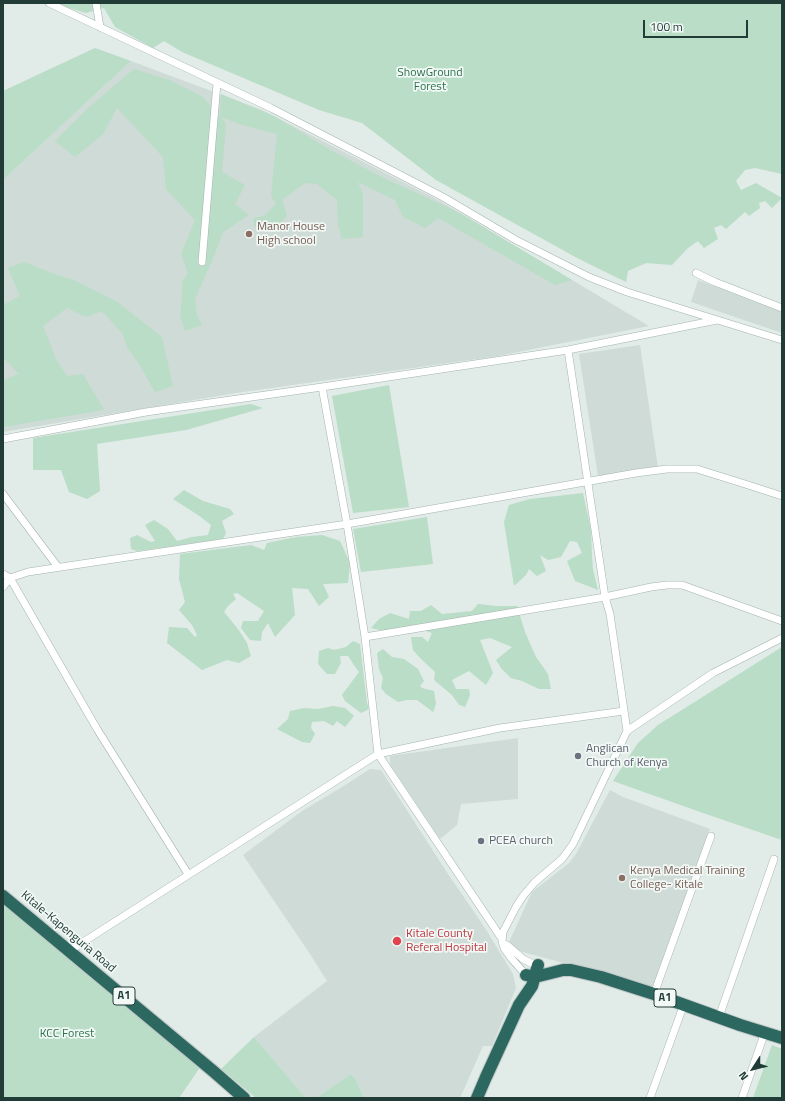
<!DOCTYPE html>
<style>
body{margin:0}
#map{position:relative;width:785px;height:1101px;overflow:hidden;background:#e1ebe7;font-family:"Titillium Web",sans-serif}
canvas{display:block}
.frame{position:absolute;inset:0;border:4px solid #213c37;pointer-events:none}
.north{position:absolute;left:733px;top:1049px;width:40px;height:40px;-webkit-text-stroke:3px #f1f8f5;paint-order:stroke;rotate:234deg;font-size:11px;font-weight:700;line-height:16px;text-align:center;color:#213c37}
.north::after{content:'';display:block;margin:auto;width:14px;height:18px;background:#213c37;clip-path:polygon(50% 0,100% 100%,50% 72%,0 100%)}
.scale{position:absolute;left:643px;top:20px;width:105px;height:18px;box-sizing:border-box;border:2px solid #213c37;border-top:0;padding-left:5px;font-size:12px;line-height:14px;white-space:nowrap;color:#213c37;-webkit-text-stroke:3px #f1f8f5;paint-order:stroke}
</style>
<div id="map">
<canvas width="785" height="1101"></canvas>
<div class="frame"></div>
<div class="north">N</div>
<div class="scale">100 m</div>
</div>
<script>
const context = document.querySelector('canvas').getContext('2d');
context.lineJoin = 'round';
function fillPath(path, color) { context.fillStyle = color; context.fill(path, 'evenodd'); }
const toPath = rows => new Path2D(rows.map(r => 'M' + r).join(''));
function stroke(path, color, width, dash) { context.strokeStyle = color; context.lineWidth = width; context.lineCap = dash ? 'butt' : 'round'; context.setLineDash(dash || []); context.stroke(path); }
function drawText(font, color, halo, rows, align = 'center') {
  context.font = font + ' "Titillium Web",sans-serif'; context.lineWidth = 3.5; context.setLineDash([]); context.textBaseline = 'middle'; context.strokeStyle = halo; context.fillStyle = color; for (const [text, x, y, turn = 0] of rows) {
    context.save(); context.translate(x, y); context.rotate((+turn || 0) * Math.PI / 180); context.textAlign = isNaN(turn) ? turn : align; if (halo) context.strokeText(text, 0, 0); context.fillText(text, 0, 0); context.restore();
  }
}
const built = toPath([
 [131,61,262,110,440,201,649,326,498,356,236,393,3,432,3,180],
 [698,280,782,312,782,333,691,302],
 [640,345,658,468,598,476,579,354],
 [518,738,518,799,461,804,457,825,440,839,390,764,390,756],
 [370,769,381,770,446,871,485,928,513,974,516,988,492,1046,483,1046,460,1098,364,1098,356,1080,351,1074,316,1098,306,1098,254,1037,327,981,310,954,243,855,302,811,342,787],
 [610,790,623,797,710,829,653,987,519,951,509,942,532,892,569,863,576,854]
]);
const green = toPath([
 [59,3,782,3,782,174,755,168,745,170,736,181,741,190,756,183,782,198,772,208,765,201,759,203,760,208,749,216,745,212,726,229,721,225,714,228,718,239,704,248,698,241,688,248,672,265,646,263,628,271,626,282,579,259,436,180,362,123,319,110,182,52,164,41,153,48,115,27,104,8,86,13,69,8],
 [95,48,131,61,3,180,3,91],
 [134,69,169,80,203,97,220,117,221,94,274,116,332,151,386,179,460,213,572,280,555,285,438,218,425,228,403,217,395,200,358,182,363,195,363,237,342,239,338,225,337,200,317,184,305,183,282,200,287,216,273,232,254,226,254,218,264,216,276,204,271,196,277,134,242,125,221,117,226,124,222,172,245,185,235,204,249,215,223,232,214,256,195,299,197,315,202,325,185,331,180,316,182,297,182,282,188,273,181,254,195,220,166,189,163,157,117,108,103,134,75,157,55,141,88,108],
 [24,262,57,275,74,280,116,301,162,337,173,386,155,392,139,364,127,347,123,334,102,311,86,317,67,308,43,326,56,359,67,376,83,374,104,410,3,427,3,381,13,376,19,374,3,357,3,305,20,296,8,268],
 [389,385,409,507,353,513,332,396],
 [251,404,263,408,186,430,97,444,100,491,87,499,69,492,61,470,33,470,33,438],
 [184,490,203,501,230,509,234,514,222,521,226,533,223,539,138,551,131,549,130,538,137,535,151,542,155,541,145,525,154,520,168,529,177,541,192,537,208,535,211,525,198,515,173,499],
 [583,493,591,530,592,555,593,570,598,590,575,581,567,561,582,553,577,542,570,541,561,557,548,560,540,555,546,571,537,576,529,569,526,575,514,586,504,522,509,505,530,499],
 [427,517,433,564,361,572,353,529],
 [322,535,340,541,350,563,348,583,323,584,329,597,319,606,308,589,292,588,295,615,275,637,268,623,262,632,261,641,250,640,241,628,243,621,258,621,264,611,237,593,233,594,236,599,228,606,224,612,238,629,247,643,251,656,239,663,227,660,202,670,167,643,169,627,187,628,195,637,197,635,192,625,179,610,185,602,179,579,180,554,251,545,264,550,267,543,296,537],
 [478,604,496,606,517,606,525,632,536,657,548,674,551,689,539,689,522,681,511,678,501,668,496,660,512,647,490,638,480,640,493,673,486,685,469,671,452,680,456,689,469,689,470,695,465,707,459,705,452,695,434,680,435,672,420,658,413,650,411,637,422,637,428,642,432,633,410,626,384,631,371,628,379,619,390,613,409,619,410,611,421,611,431,605,442,614,472,611],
 [353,641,360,644,367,703,369,709,361,713,345,701,342,695,359,672,354,665,348,656,340,656,341,663,335,674,327,674,318,664,319,651,328,648,334,650,346,647],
 [782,647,782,840,703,813,613,781,638,743,658,725],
 [383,649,392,657,404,659,418,669,424,681,420,686,422,688,434,691,436,704,433,712,417,700,407,700,398,702,386,694,381,688,383,678,379,669,377,653],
 [333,706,345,708,354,716,345,727,337,721,333,726,324,721,312,722,311,728,315,734,310,743,302,742,277,729,288,719,290,711,304,708,318,709],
 [3,897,203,1063,179,1098,3,1098],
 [254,1037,306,1098,256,1098,221,1069],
 [772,1045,782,1049,782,1098,753,1098],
 [351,1074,356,1080,364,1098,316,1098]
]);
const street = toPath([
 [49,3,271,108,443,197,516,240,589,277,627,292,782,340],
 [96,3,100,27],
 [202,262,217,83],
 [696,273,715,282,782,308],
 [3,439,146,412,322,387,568,350],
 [3,494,58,567],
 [3,574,10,578,97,729,188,874],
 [3,587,10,578,28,572,347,524,322,387],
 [365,637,605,597,651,587,667,585,682,585,782,621],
 [627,731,610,614,605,597,568,350,717,320],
 [502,939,378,754,500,728,624,711],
 [503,944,507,945,523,959,531,963],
 [69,951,378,754,365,637,347,524,636,473,667,469,697,469,745,484,782,496],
 [526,975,511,958,504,948,502,941,503,932,516,907,523,896,535,882,562,859,573,844,627,731,713,673,782,638],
 [654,994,711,836],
 [719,1017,774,859],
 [650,1098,684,1004],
 [742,1098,765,1032]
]);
const highway = toPath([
 [3,896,213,1071,244,1098],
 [526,975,535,977,563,970,571,970,601,977,654,994,740,1025,782,1038],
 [477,1098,486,1077,519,1005,532,986,538,965]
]);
const markers = [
 [249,234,4,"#8d6e63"],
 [578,756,4,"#6b7280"],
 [481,841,4,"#6b7280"],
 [622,878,4,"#8d6e63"],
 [397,941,5,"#e0444e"]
];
const shields = [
 [124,996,22],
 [665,998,22]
];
const shieldNames = [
 ["A1",124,996],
 ["A1",665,998]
];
const parkNames = [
 ["ShowGround",430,73],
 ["Forest",430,87],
 ["KCC Forest",67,1034]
];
const educationNames = [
 ["Manor House",257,227],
 ["High school",257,241],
 ["Kenya Medical Training",630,871],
 ["College- Kitale",630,885]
];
const worshipNames = [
 ["Anglican",586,749],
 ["Church of Kenya",586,763],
 ["PCEA church",489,841]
];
const streetNames = [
 ["Kitale-Kapenguria Road",68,932,40]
];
const healthNames = [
 ["Kitale County",406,934],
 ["Referal Hospital",406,948]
];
fillPath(built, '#cfdbd6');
fillPath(green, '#b9ddc6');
stroke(street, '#a4b3af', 8);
stroke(highway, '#c1c8c7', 14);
stroke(street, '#fff', 7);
stroke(highway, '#2d6860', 12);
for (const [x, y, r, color] of markers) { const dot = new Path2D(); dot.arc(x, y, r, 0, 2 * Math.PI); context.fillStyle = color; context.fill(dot); stroke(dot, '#f1f8f5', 1.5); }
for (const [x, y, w] of shields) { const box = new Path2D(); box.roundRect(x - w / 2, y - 9, w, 18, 3); context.fillStyle = '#f1f8f5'; context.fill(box); stroke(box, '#213c37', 1); }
drawText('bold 11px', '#213c37', null, shieldNames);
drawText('12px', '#2b724c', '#f1f8f5', parkNames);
drawText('12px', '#785e54', '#f1f8f5', educationNames, 'left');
drawText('12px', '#5b616d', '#f1f8f5', worshipNames, 'left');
drawText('12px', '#213c37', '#f1f8f5', streetNames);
drawText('12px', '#be3a42', '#f1f8f5', healthNames, 'left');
</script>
